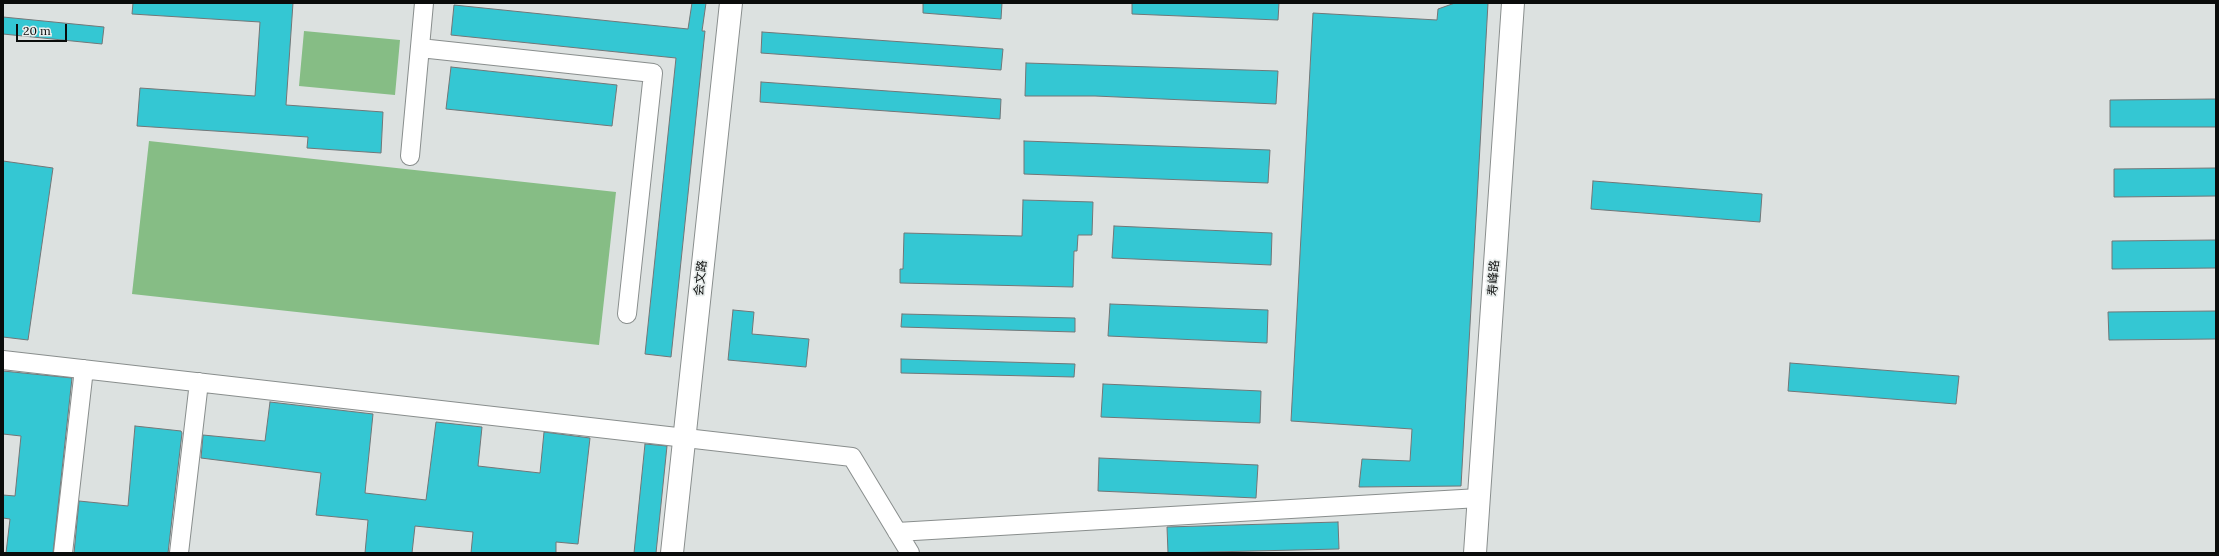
<!DOCTYPE html>
<meta charset="utf-8">
<style>
body{margin:0}
#map{position:relative;width:2219px;height:556px;overflow:hidden;background:#dce1e0;font-family:Lora,serif}
canvas{display:block}
.frame{position:absolute;inset:0;border:4px solid #0a0c0b;pointer-events:none}
.scale{position:absolute;left:16px;top:24px;width:51px;height:18px;box-sizing:border-box;border:2px solid #0a0c0b;border-top:0;padding-left:5px;font-size:12px;line-height:14px;white-space:nowrap;color:#0a0c0b;-webkit-text-stroke:3px #e9eeed;paint-order:stroke}
</style>
<div id="map">
<canvas width="2219" height="556"></canvas>
<div class="frame"></div>
<div class="scale">20 m</div>
</div>
<script>
const context = document.querySelector('canvas').getContext('2d');
context.lineJoin = 'round';
function fillPath(path, color) { context.fillStyle = color; context.fill(path, 'evenodd'); }
const toPath = rows => new Path2D(rows.map(r => 'M' + r).join(''));
function stroke(path, color, width, dash) { context.strokeStyle = color; context.lineWidth = width; context.lineCap = dash ? 'butt' : 'round'; context.setLineDash(dash || []); context.stroke(path); }
function drawText(font, color, halo, rows, align = 'center') {
  context.font = font + ' Lora,"Noto Sans SC",serif'; context.lineWidth = 3.5; context.setLineDash([]); context.textBaseline = 'middle'; context.strokeStyle = halo; context.fillStyle = color; for (const [text, x, y, turn = 0] of rows) {
    context.save(); context.translate(x, y); context.rotate((+turn || 0) * Math.PI / 180); context.textAlign = isNaN(turn) ? turn : align; if (halo) context.strokeText(text, 0, 0); context.fillText(text, 0, 0); context.restore();
  }
}
const green = toPath([
 [304,31,400,40,395,95,299,86],
 [149,141,616,192,599,345,132,294]
]);
const building = toPath([
 [133,3,293,3,286,105,383,112,381,153,307,148,308,137,137,126,140,88,255,96,260,22,132,14,133,3],
 [692,3,706,3,702,31,705,31,671,357,645,354,676,58,451,35,454,5,688,29,692,3],
 [923,3,1002,3,1001,19,923,13,923,3],
 [1132,3,1279,3,1278,20,1132,14,1132,3],
 [1455,3,1488,3,1461,486,1359,487,1362,459,1410,461,1412,429,1291,421,1313,13,1437,20,1438,9,1455,3],
 [3,17,104,27,102,44,3,34,3,17],
 [762,32,1003,49,1001,70,761,53,762,32],
 [1026,63,1278,71,1276,104,1095,96,1025,96,1026,63],
 [451,67,617,85,612,126,446,109,451,67],
 [761,82,1001,99,1000,119,760,102,761,82],
 [2216,99,2216,127,2110,127,2110,100,2216,99],
 [1024,141,1270,150,1268,183,1024,174,1024,141],
 [3,161,53,168,28,340,3,337,3,161],
 [2216,168,2216,196,2114,197,2114,169,2216,168],
 [1593,181,1762,194,1760,222,1591,209,1593,181],
 [1023,200,1093,202,1092,235,1078,235,1077,251,1074,251,1073,287,900,283,900,269,903,269,904,233,1022,236,1023,200],
 [1114,226,1272,233,1271,265,1112,258,1114,226],
 [2216,240,2216,268,2112,269,2112,241,2216,240],
 [1110,304,1268,310,1267,343,1108,336,1110,304],
 [733,310,754,312,752,334,809,339,806,367,728,360,733,310],
 [2216,311,2216,339,2109,340,2108,312,2216,311],
 [902,314,1075,318,1075,332,901,327,902,314],
 [901,359,1075,364,1074,377,901,373,901,359],
 [1790,363,1959,376,1956,404,1788,391,1790,363],
 [3,371,72,378,53,553,6,553,10,519,3,518,3,495,15,496,21,436,3,434,3,371],
 [1103,384,1261,391,1260,423,1101,417,1103,384],
 [270,402,373,414,365,493,426,500,436,422,482,427,478,466,540,473,544,432,590,438,578,544,556,542,556,553,471,553,473,532,415,526,412,553,365,553,368,520,316,515,321,473,201,458,203,435,265,441,270,402],
 [135,426,181,431,182,433,168,553,74,553,79,501,128,506,135,426],
 [645,444,667,446,656,553,634,553,645,444],
 [1099,458,1258,465,1256,498,1098,491,1099,458],
 [1338,522,1339,549,1168,553,1167,527,1338,522]
]);
const street = toPath([
 [420,48,653,73,627,314],
 [410,156,424,3],
 [3,360,852,457,910,553],
 [897,532,1479,498],
 [63,553,84,369],
 [179,553,199,382]
]);
const secondary = toPath([
 [672,553,731,3],
 [1475,553,1513,3]
]);
const streetNames = [
 ["会文路",701,278,-84],
 ["寿峰路",1494,278,-86]
];
fillPath(green, '#86bd85');
fillPath(building, '#34c7d3');
stroke(building, '#727677', 1);
stroke(street, '#898e8d', 20);
stroke(secondary, '#898e8d', 24);
stroke(street, '#fff', 18);
stroke(secondary, '#fff', 22);
drawText('12px', '#0a0c0b', '#e9eeed', streetNames);
</script>
